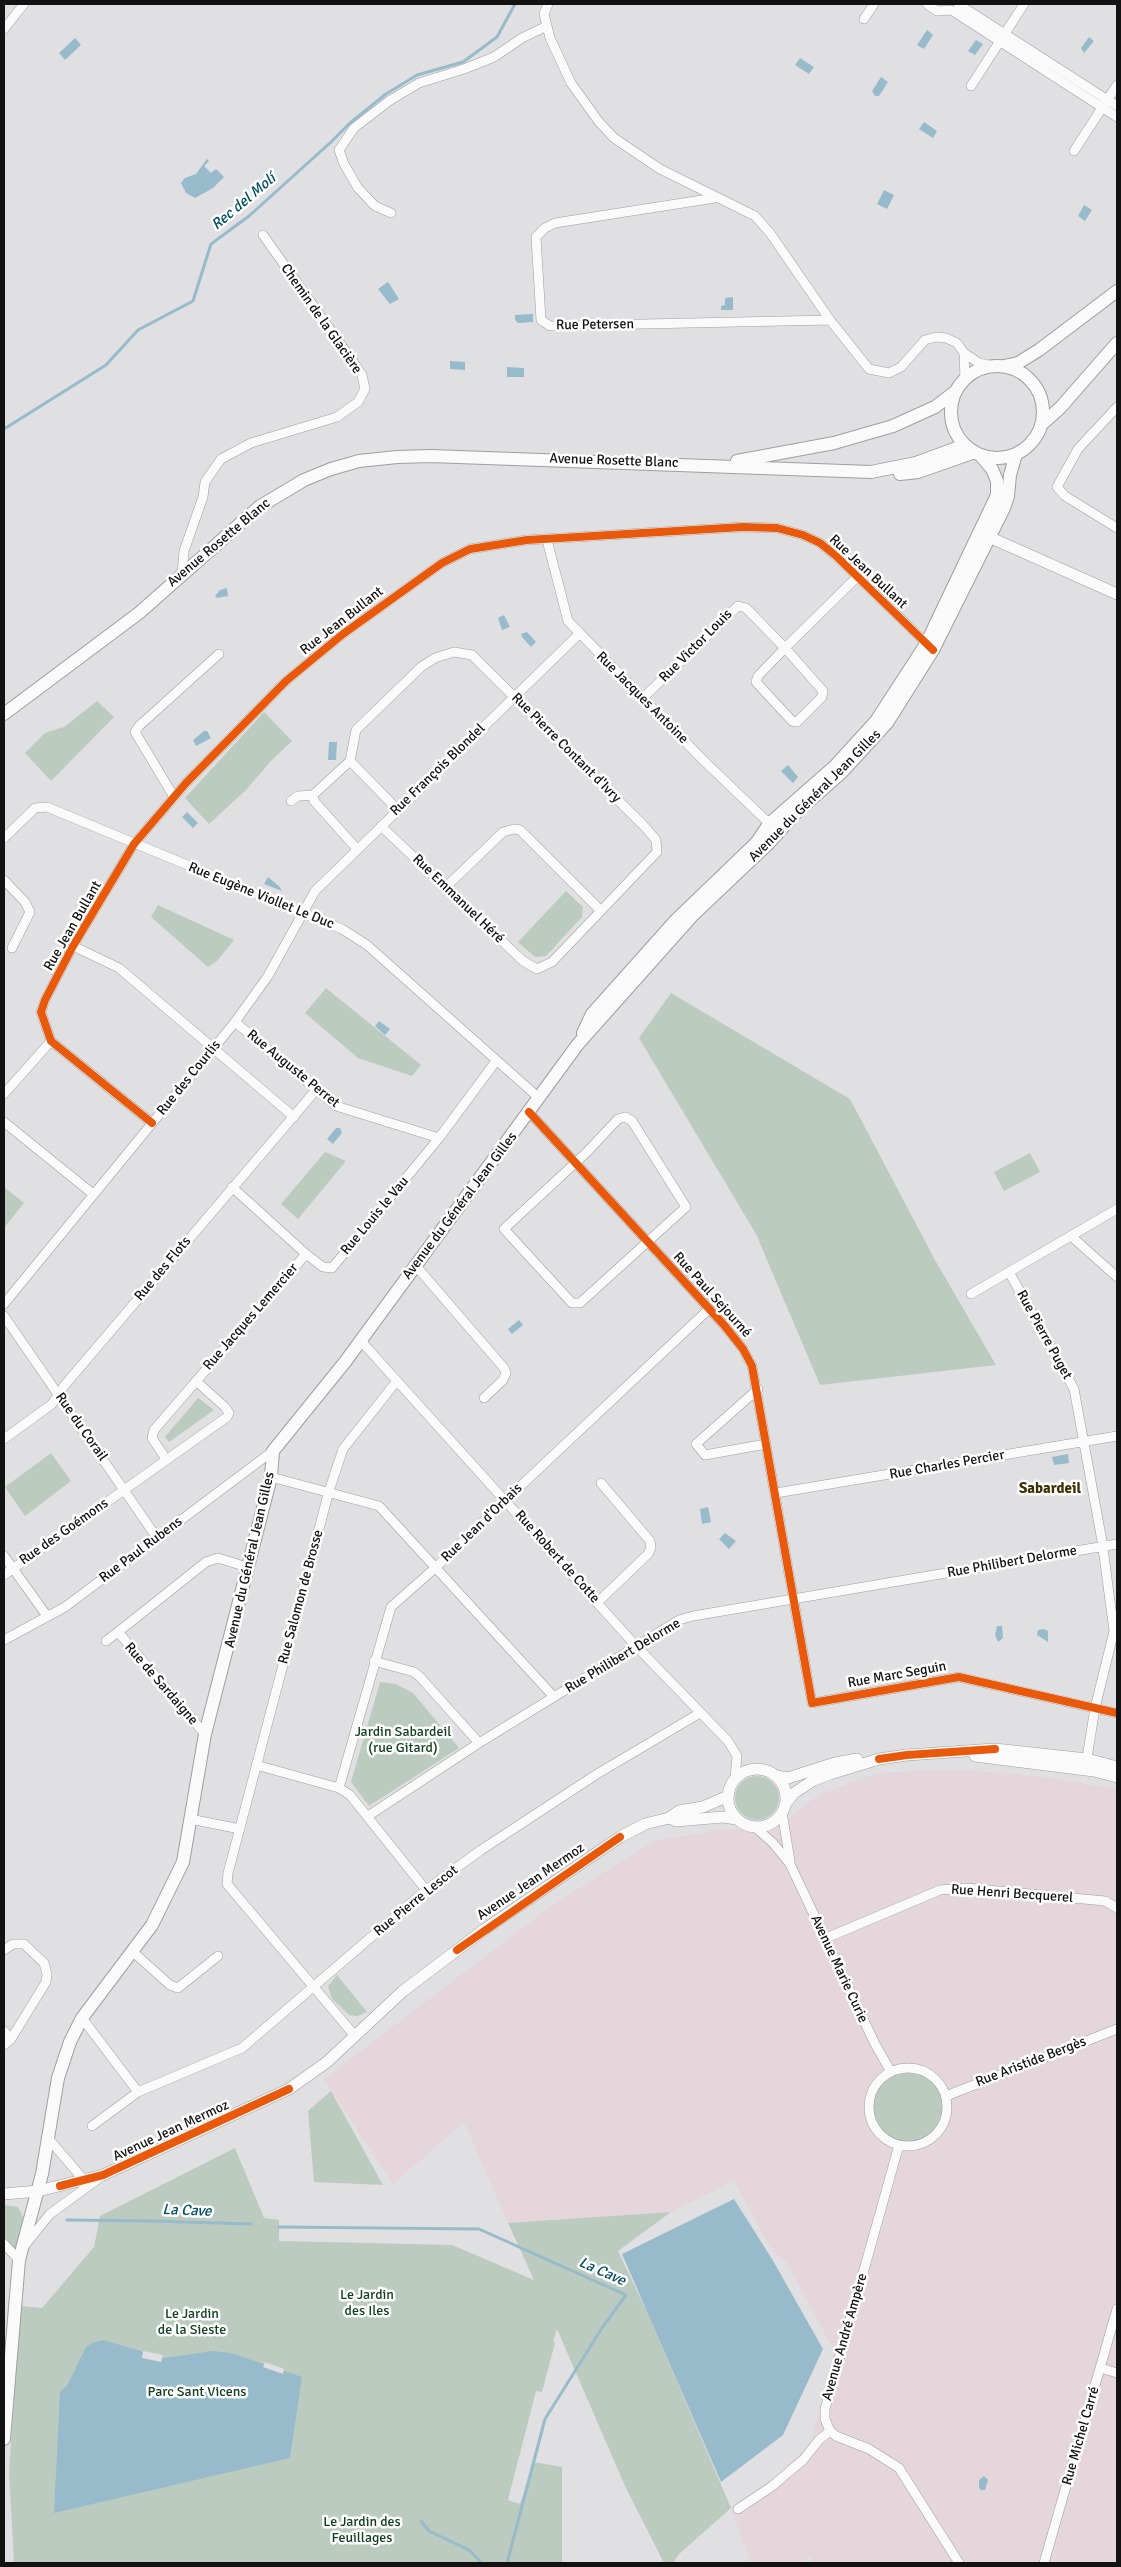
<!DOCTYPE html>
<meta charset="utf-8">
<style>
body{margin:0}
#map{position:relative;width:1121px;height:2567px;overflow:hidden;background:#e0dfe2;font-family:Signika,sans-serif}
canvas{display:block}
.frame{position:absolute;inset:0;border:5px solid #131213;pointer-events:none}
</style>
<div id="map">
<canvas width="1121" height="2567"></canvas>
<div class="frame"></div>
</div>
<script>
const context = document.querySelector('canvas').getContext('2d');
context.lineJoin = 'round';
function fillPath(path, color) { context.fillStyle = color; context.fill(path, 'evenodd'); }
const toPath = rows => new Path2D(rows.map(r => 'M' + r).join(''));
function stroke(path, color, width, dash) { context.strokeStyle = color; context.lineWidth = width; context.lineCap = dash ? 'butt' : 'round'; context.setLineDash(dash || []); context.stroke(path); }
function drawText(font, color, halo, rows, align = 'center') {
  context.font = font + ' Signika,sans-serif'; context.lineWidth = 5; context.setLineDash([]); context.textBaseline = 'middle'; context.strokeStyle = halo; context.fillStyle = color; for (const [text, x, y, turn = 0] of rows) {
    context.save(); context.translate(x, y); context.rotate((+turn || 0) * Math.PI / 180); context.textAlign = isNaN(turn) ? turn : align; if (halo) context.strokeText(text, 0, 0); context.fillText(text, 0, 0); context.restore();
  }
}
const commercial = toPath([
 [954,1769,1037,1776,1117,1789,1117,2563,814,2563,810,2557,797,2563,751,2563,731,2508,780,2473,811,2442,834,2350,785,2260,773,2252,734,2181,671,2212,508,2223,464,2122,393,2184,324,2079,553,1905,654,1841,726,1829,773,1831,820,1794,878,1773]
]);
const green = toPath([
 [97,701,114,717,51,781,25,753,45,733,64,727],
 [264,712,292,741,270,762,246,790,209,824,185,798],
 [566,891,583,907,582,917,546,956,535,957,518,942],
 [158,905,234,940,217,961,208,967,151,917],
 [326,988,421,1065,412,1076,358,1058,305,1013],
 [671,993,850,1099,935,1260,996,1365,820,1385,756,1234,639,1038],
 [325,1152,346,1161,298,1219,281,1204],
 [1030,1153,1040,1172,1004,1191,994,1172],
 [4,1187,24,1203,4,1228],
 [198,1398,214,1410,169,1442,165,1437],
 [51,1453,71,1481,25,1516,5,1487],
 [380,1682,396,1684,413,1693,459,1748,369,1806,351,1782],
 '735 1798a22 22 0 1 1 44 0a22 22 0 1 1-44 0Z',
 [337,1975,367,2012,357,2016,349,2015,332,1999,328,1986],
 '869 2107a39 39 0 1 1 78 0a39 39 0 1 1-78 0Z',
 [331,2091,383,2185,314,2182,308,2111],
 [235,2148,264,2218,279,2220,279,2241,452,2245,534,2280,508,2223,671,2212,618,2251,649,2316,731,2508,678,2555,673,2563,664,2563,625,2486,557,2329,553,2342,555,2343,542,2392,536,2391,508,2500,520,2504,534,2462,562,2467,562,2563,14,2563,9,2473,20,2306,42,2308,94,2247,100,2216],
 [4,2205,18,2207,23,2217,16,2252,4,2236]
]);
const water = toPath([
 [927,30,933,35,924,49,917,45],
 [1089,37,1094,41,1084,53,1081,48],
 [75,38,81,45,65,60,59,53],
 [976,40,983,44,975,55,968,51],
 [800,58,814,67,809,74,795,65],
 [881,77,888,82,879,96,875,96,872,91],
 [924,122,937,131,933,138,919,129],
 [207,159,209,161,204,166,211,173,216,169,224,177,213,188,195,198,186,193,181,183,185,178,196,174],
 [884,190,894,195,887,209,877,204],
 [1084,205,1092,210,1085,221,1078,216],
 [388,282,399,299,390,304,378,289],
 [733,297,733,310,721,310,721,306,725,305,725,298],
 [533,314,533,322,518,323,515,320,515,315],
 [450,361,465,362,465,370,450,369],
 [507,367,524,368,524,377,507,377],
 [227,588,228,596,217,598,215,596,220,590],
 [504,615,510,627,502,630,498,618],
 [527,632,536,642,531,647,522,637,521,634],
 [204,731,207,731,211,738,196,746,193,740],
 [329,742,337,742,336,760,328,760],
 [788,765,798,777,793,783,781,771],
 [187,812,198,823,193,828,182,817],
 [268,877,279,886,282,891,264,884],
 [379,1021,390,1029,385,1035,375,1026],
 [336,1128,340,1128,342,1133,333,1144,327,1139],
 [519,1320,523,1325,512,1334,508,1329],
 [1068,1454,1069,1463,1054,1465,1052,1457],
 [708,1507,711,1522,702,1524,700,1509],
 [725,1533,736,1541,729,1549,719,1539],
 [997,1626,1002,1626,1003,1638,998,1642,995,1635],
 [1043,1629,1048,1631,1048,1642,1037,1635,1038,1630],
 [734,2199,772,2259,823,2349,783,2435,721,2482,622,2254],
 [103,2340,165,2358,213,2351,231,2353,302,2377,290,2458,54,2513,60,2391,67,2386,86,2347,92,2343],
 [984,2476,988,2480,985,2490,981,2490,979,2488,979,2480]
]);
const pier = toPath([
 [143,2351,163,2355,161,2362,142,2358],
 [265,2362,284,2369,283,2374,263,2367]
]);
const stream = toPath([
 [4,429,106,365,138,330,193,301,211,244,249,216,331,142,350,123,386,94,417,75,463,62,497,37,515,4],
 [67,2220,150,2221],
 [152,2221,251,2224],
 [279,2227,479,2229,626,2295,602,2328,545,2419,507,2563],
 [421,2521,429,2531,469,2550,482,2563]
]);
const minor = toPath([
 [548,4,544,14,550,38,571,83,599,122,614,138,660,169,755,216,770,233,830,320,869,369,889,373,901,367,925,340,936,337,946,338,957,343,964,353],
 [927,4,937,11,951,10,956,13,1117,117],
 [958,4,1117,106],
 [864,19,874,4],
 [4,29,24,4],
 [971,86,1024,4],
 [1074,151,1117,85],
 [715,198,555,223,545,228,536,237,541,320,550,326,830,320],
 [391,213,375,206,358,188,344,164,339,150,354,128,389,101,419,83,464,69,494,57,522,38,547,26],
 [965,379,964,353,979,363,992,366],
 [1117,407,1078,449,1057,487,1065,496,1117,528],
 [547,540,568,621,703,760,773,827],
 [182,575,184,551,203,497,205,482,221,459,251,443,337,417,358,402,365,389,362,375,356,366,263,235],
 [785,648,823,691,822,697,797,722,792,721,756,682,758,676,785,648],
 [643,698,738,606,746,608,785,648,857,577],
 [350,761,356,730,421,667,435,658,454,652,472,655,645,827,656,840,657,852,552,962,537,969,523,961,381,826],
 [174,797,135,732,139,726,219,654],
 [291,801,298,796,313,795],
 [4,838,35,808,47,807,342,929,367,945,539,1098],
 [357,849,314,801,313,795,350,761,397,809],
 [4,880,25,902,30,912,12,948],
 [446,887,503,832,514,829,520,830,600,910],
 [73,946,119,968,294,1117],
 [235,1022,336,1106,439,1138],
 [4,1094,51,1041],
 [529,1112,724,1325,743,1349,752,1366,812,1703,959,1677,1117,1713],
 [625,1117,632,1121,686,1207,580,1303,572,1303,504,1229,586,1153,618,1119,625,1117],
 [4,1122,93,1194],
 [152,1123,51,1041,41,1012,45,1000,73,946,134,844,186,783,286,681,343,634,442,563,470,549,527,540,743,527,777,528,803,535,820,543,835,555,929,646],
 [232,1187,306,1254,323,1267,332,1268,439,1138,496,1061],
 [1071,1236,1117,1277],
 [416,1266,504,1368,506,1373,503,1380,484,1398],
 [1009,1272,1074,1389,1102,1541,1114,1631,1095,1708,1086,1764],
 [971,1294,1117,1209],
 [4,1304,235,1022,268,976,315,891,579,634],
 [4,1316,157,1538],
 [361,1341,636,1646,728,1741,737,1756,735,1779],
 [758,1389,696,1444,705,1455,766,1444],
 [4,1439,52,1404,64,1386,316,1090],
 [166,1459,152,1438,154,1430,306,1254],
 [271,1477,379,1506,554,1697],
 [776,1493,1117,1436],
 [4,1556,47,1616],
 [4,1575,227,1417,229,1413,225,1407,196,1381],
 [598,1602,648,1554,651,1548,650,1541,601,1483],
 [4,1640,65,1607,273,1451],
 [106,1641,118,1632],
 [374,1661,414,1672,420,1677,479,1743],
 [205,1734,118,1632,206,1562,218,1558,250,1568],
 [256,1765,339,1788,350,1795,426,1890],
 [339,1788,391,1607,435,1568,511,1495,709,1309],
 [782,1812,790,1861],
 [368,1816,479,1743,679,1620,693,1616,1117,1544],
 [190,1819,240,1829],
 [755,1827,773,1843,790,1864,875,2044,891,2072],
 [824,1939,940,1890,966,1888,1105,1901,1117,1908],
 [4,1950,13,1944,24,1944,44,1963,47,1974,46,1982,11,2039],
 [132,1951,170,1985,178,1988,218,1956],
 [82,2018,138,2092],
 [4,2031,11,2039,4,2045],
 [355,2036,227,1884,228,1873,329,1491,343,1449,396,1382],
 '869 2107a39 39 0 1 1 78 0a39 39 0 1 1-78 0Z',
 [946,2096,1117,2029],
 [92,2126,138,2092,242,2048,426,1890,481,1850,597,1774,700,1713],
 [47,2137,84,2180],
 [899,2145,825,2409,825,2419,830,2431,836,2436,869,2449,899,2468,959,2563],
 [4,2244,19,2260],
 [25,2245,50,2214,102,2176],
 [1101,2368,1117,2373],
 [738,2509,771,2487,803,2460,819,2440,830,2431],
 [1044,2563,1117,2309]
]);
const tertiary = toPath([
 [984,532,989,537,1117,594],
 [975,1756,1094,1771,1117,1777],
 '728 1798a29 29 0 1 1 58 0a29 29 0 1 1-58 0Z',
 [776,1776,788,1778,835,1763,857,1759],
 [786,1803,794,1793,814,1780,830,1774,879,1759,907,1755,995,1749,1087,1759,1117,1767],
 [669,1818,676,1821,723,1817,737,1819],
 [4,2194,38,2191,103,2175,289,2089,327,2062,403,1991,485,1929,620,1837,645,1824,669,1818,679,1811,703,1807,728,1796]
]);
const secondary = toPath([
 [1004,366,1018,363,1039,350,1117,291],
 '951 412a46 46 0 1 1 92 0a46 46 0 1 1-92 0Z',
 [1041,425,1060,408,1117,343],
 [737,461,834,443,893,426,935,407,956,391],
 [900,474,918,472,975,452],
 [4,714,139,613,259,507,304,480,331,469,359,461,397,457,431,456,871,472,916,463,965,445],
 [583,1033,592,1014,676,920,757,842,769,824,835,766,876,721,926,644,997,495,997,481,992,469,980,455],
 [4,2439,19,2260,42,2174,58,2078,70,2042,82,2018,152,1925,183,1862,205,1734,271,1477,273,1451,345,1362,578,1044,692,916,767,845,797,812,842,772,887,723,933,650,1004,508,1008,496,1010,475,1016,454]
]);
const cycleway = toPath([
 [529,1112,724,1325,743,1349,752,1366,812,1703,959,1677,1117,1713],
 [152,1123,51,1041,41,1012,45,1000,73,946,134,844,186,783,286,681,343,634,442,563,470,549,527,540,743,527,777,528,803,535,820,543,835,555,933,650],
 [879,1759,907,1755,995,1749],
 [457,1950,620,1837],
 [60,2186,103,2175,289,2089]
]);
const streetNames = [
 ["Chemin de la Glacière",321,319,55],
 ["Rue Petersen",595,325,-1],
 ["Avenue Rosette Blanc",614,461,2],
 ["Avenue Rosette Blanc",219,543,-40],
 ["Rue Jean Bullant",868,572,43],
 ["Rue Jean Bullant",342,621,-38],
 ["Rue Victor Louis",696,646,-45],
 ["Rue Jacques Antoine",642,698,45],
 ["Rue Pierre Contant d'Ivry",566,748,45],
 ["Rue François Blondel",438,770,-44],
 ["Avenue du Général Jean Gilles",815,796,-45],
 ["Rue Eugène Viollet Le Duc",261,896,22],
 ["Rue Emmanuel Héré",458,899,44],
 ["Rue Jean Bullant",73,926,-60],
 ["Rue Auguste Perret",293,1069,39],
 ["Rue des Courlis",189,1078,-51],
 ["Avenue du Général Jean Gilles",460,1206,-53],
 ["Rue Louis le Vau",375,1216,-50],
 ["Rue des Flots",163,1269,-50],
 ["Rue Paul Sejourné",712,1295,48],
 ["Rue Jacques Lemercier",251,1317,-49],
 ["Rue Pierre Puget",1044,1335,61],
 ["Rue du Corail",81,1427,55],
 ["Rue Charles Percier",947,1465,-10],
 ["Rue Jean d'Orbais",482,1523,-44],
 ["Rue des Goémons",64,1532,-35],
 ["Rue Paul Rubens",141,1550,-37],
 ["Rue Robert de Cotte",557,1557,48],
 ["Avenue du Général Jean Gilles",250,1560,-77],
 ["Rue Philibert Delorme",1012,1562,-10],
 ["Rue Salomon de Brosse",301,1597,-75],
 ["Rue Philibert Delorme",623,1656,-31],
 ["Rue Marc Seguin",897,1675,-10],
 ["Rue de Sardaigne",161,1684,49],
 ["Avenue Jean Mermoz",531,1882,-34],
 ["Rue Henri Becquerel",1012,1894,4],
 ["Rue Pierre Lescot",416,1901,-39],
 ["Avenue Marie Curie",839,1969,65],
 ["Rue Aristide Bergès",1031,2062,-21],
 ["Avenue Jean Mermoz",171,2131,-25],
 ["Avenue André Ampère",845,2337,-74],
 ["Rue Michel Carré",1081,2436,-74]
];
const parkNames = [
 ["Jardin Sabardeil",403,1732],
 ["(rue Gitard)",403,1748],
 ["Le Jardin",367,2295],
 ["des Iles",367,2311],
 ["Le Jardin",192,2314],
 ["de la Sieste",192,2330],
 ["Parc Sant Vicens",197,2392],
 ["Le Jardin des",362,2522],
 ["Feuillages",362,2538]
];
const waterNames = [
 ["Rec del Molí",244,202,-40],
 ["La Cave",187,2211,2],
 ["La Cave",602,2272,24]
];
const neighbourhoodNames = [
 ["Sabardeil",1050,1489]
];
fillPath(commercial, '#e4d6da');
fillPath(green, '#bccbc0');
fillPath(water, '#97bbcb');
fillPath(pier, '#e0dfe2');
stroke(stream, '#97bbcb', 3);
stroke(minor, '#9f9ea0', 10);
stroke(tertiary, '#9f9ea0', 12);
stroke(secondary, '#9f9ea0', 14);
stroke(minor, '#fafafb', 9);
stroke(tertiary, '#fafafb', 11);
stroke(secondary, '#fafafb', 12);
stroke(cycleway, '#e8590c', 8);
drawText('14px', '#131213', '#fff', streetNames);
drawText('14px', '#124020', '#fff', parkNames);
drawText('italic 15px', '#024e64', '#fff', waterNames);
drawText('bold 15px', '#3c2f04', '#fff', neighbourhoodNames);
</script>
